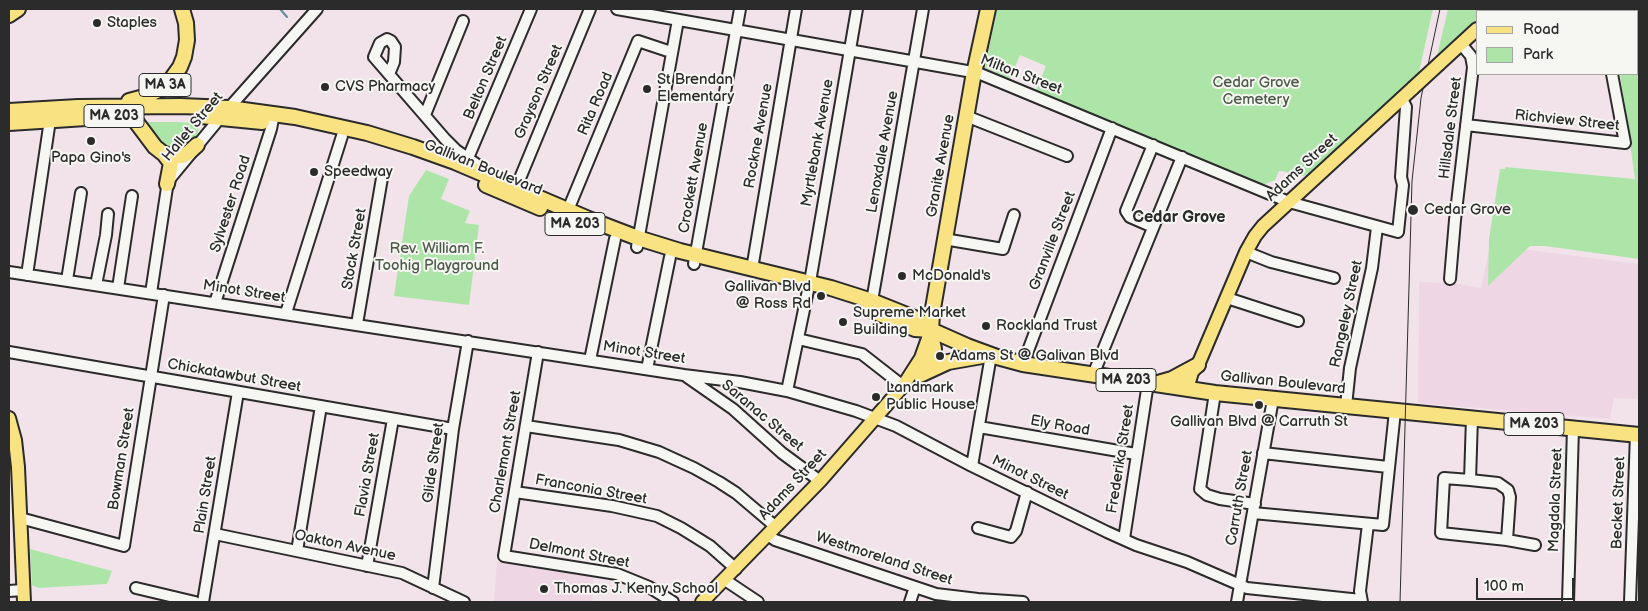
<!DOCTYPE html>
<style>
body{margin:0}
#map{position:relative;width:1648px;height:611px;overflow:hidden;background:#f2e3ea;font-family:"Balsamiq Sans",sans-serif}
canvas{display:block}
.frame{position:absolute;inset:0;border:10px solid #2b2b2b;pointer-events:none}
.legend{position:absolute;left:1476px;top:10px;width:162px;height:65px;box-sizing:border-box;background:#f6f6f2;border:1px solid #a5a5a2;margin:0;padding:6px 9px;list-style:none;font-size:15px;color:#2b2b2b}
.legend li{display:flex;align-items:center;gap:10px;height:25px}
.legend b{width:25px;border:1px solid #a5a5a2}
.scale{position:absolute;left:1476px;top:578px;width:98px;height:22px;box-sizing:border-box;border:2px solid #2b2b2b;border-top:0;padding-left:6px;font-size:15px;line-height:18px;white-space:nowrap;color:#2b2b2b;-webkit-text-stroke:4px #f6f6f2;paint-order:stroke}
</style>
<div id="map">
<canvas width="1648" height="611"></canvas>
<div class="frame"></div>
<ul class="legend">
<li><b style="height:6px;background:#f8e281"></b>Road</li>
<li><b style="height:14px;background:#ade5a9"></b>Park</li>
</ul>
<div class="scale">100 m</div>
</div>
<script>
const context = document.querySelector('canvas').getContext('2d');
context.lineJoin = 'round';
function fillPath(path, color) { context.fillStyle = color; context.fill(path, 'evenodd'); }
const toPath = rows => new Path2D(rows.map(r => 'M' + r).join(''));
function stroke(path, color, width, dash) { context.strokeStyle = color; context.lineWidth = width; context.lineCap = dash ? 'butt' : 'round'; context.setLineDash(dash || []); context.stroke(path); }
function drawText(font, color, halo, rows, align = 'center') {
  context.font = font + ' "Balsamiq Sans",sans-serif'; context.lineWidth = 4; context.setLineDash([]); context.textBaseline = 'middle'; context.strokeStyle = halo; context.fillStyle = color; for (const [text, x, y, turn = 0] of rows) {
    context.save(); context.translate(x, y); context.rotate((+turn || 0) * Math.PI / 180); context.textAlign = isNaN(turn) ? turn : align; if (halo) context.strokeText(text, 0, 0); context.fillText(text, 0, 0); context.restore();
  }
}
const built = toPath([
 [1490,245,1639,264,1639,399,1614,398,1610,419,1418,403,1419,282,1454,283,1481,288],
 [497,562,593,577,592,602,494,602]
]);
const green = toPath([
 [997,9,1433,9,1419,72,1310,173,1304,176,1298,176,1283,171,1279,171,1275,180,1263,185,1036,90,1046,66,1020,55,1010,79,985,68],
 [1448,9,1488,9,1485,11,1477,11,1477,19,1437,56],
 [1609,9,1639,9,1639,259,1545,246,1530,246,1488,286,1489,239,1500,169,1505,169,1505,167,1635,179,1620,74,1637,74,1637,11,1610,11],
 [140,122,175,122,201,123,196,137,180,151,168,151],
 [426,170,449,179,441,199,470,211,465,223,479,225,469,305,394,296,409,196],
 [30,549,112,571,107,584,38,588,32,585]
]);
const stream = toPath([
 [280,9,287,17]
]);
const minor = toPath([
 [617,9,978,73,1289,202,1398,232,1403,185,1401,177,1406,107,1402,99],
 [389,74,394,62,395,47,391,41,387,39,380,43,374,57,445,139,456,150,485,170],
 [425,115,463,21],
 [966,116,1067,156],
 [1466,125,1625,143,1612,74],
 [1153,145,1126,211,1130,217,1153,227],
 [468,158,531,9],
 [516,188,590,9],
 [568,210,638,41,671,52],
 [944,239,1003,249,1014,215],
 [637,247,678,20],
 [1246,252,1271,262,1334,278],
 [694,264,740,9],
 [752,269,796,9],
 [9,272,684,375,740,382,787,391,856,411,896,426,972,466,1107,532,1136,545,1187,562,1240,585,1247,588,1361,600],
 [27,275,50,120],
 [1450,279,1455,220,1473,67,1471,56,1461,44],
 [67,280,81,193],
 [96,285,106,235,108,214],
 [118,288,132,196],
 [151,293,168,181,220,118,317,9],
 [1227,298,1298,321],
 [872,301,923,9],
 [215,303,271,129,274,114],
 [286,313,342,136],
 [357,324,382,178],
 [798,339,862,354,903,386],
 [9,352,453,429],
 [538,352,504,556,617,574,649,587,673,602],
 [590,360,615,239],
 [1023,364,1112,128],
 [647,369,670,257],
 [1093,375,1182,157],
 [687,377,733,409,782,453,820,481],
 [787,391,811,276,857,9],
 [1215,393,1200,489,1207,495,1220,499,1255,504],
 [1346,406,1350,368,1372,268,1377,227],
 [526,426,619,440,659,452,694,468,719,482,736,493,776,527],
 [979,427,1136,454],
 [1263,453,1388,467],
 [972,466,991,355],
 [1470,480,1498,483,1508,490,1510,497,1507,540,1441,533,1444,478,1470,480,1472,418],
 [515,492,612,506,657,516,681,528,710,546,736,569],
 [1253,513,1383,525,1395,411],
 [20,518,124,546,164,295],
 [978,528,1011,537,1016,531,1027,492],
 [215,534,402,573,464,602],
 [768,535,775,540,936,594,978,599,1023,602],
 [1124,539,1148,383],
 [1507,540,1535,545],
 [297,551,321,406],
 [367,566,393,419],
 [725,580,758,602],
 [136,588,195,602],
 [433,588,453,429,468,341],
 [9,591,23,590],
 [203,602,238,392],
 [910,602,915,587],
 [1237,602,1273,399],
 [1362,602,1360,591,1368,524],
 [1568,602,1573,428],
 [1630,602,1636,434]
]);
const major = toPath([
 [1496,11,1499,9],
 [1439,64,1477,29],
 [920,375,928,365,935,349,931,330],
 [1187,389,1192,372,1198,365,1246,252,1255,236,1263,226,1413,88],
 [9,418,15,440,18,467,24,602],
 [702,602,820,481,903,386,921,358,931,330]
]);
const highway = toPath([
 [9,15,18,9],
 [129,101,144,97,159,90,170,81,180,67,184,57,187,40,186,23,182,9],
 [9,111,78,107,181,106,229,108,295,117,367,133,413,147,455,162,591,220,638,238,680,251,831,288,872,301,917,319,931,330,967,346,997,357,1023,364,1215,393,1639,435],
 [131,115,155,147,164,154,171,156,182,156,188,153,197,145],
 [201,116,262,122],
 [9,123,132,115],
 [164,154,171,163,167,184],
 [486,185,540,208],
 [868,309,915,329,930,330],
 [931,330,932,314,973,78,988,9],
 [920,375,948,362,988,355],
 [1158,383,1172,379,1198,365]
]);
const tram = toPath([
 [1400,602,1412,181,1421,98,1440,9]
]);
const majorBridge = toPath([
 [1413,88,1439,64]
]);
const markers = [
 [97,23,5,"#2b2b2b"],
 [325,87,5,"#2b2b2b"],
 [647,89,5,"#2b2b2b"],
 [91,141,5,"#2b2b2b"],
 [314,172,5,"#2b2b2b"],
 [1413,210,6,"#2b2b2b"],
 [902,276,5,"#2b2b2b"],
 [821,296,5,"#2b2b2b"],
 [843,322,5,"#2b2b2b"],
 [986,326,5,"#2b2b2b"],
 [940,356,5,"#2b2b2b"],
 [876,397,5,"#2b2b2b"],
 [1259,405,5,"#2b2b2b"],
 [544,589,5,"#2b2b2b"]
];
const shields = [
 [165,85,52],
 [114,116,60],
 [575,224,60],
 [1126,380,60],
 [1534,424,60]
];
const shieldNames = [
 ["MA 3A",165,85],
 ["MA 203",114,116],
 ["MA 203",575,224],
 ["MA 203",1126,380],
 ["MA 203",1534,424]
];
const poiNames = [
 ["Staples",107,23],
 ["St Brendan",657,80],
 ["Elementary",657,97],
 ["CVS Pharmacy",335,87],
 ["Papa Gino's",91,158,"center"],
 ["Speedway",324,172],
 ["Cedar Grove",1424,210],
 ["McDonald's",912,276],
 ["Gallivan Blvd",811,287,"right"],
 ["@ Ross Rd",811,304,"right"],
 ["Supreme Market",853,313],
 ["Building",853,330],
 ["Rockland Trust",996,326],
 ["Adams St @ Galivan Blvd",950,356],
 ["Landmark",886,388],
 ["Public House",886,405],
 ["Gallivan Blvd @ Carruth St",1259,422,"center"],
 ["Thomas J. Kenny School",554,589]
];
const streetNames = [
 ["Milton Street",1021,75,21],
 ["Belton Street",486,78,-67],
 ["Grayson Street",539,92,-67],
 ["Rita Road",596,104,-67],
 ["Richview Street",1567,121,6],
 ["Hallet Street",193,127,-50],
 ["Hillsdale Street",1451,128,-83],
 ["Rockne Avenue",759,136,-80],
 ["Myrtlebank Avenue",818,143,-80],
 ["Lenoxdale Avenue",883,152,-80],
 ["Granite Avenue",941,166,-80],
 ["Gallivan Boulevard",483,168,22],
 ["Adams Street",1302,168,-43],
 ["Crockett Avenue",694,178,-80],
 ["Sylvester Road",231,204,-72],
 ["Granville Street",1053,241,-69],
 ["Stock Street",355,249,-80],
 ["Minot Street",244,292,9],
 ["Rangeley Street",1347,314,-78],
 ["Minot Street",644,353,9],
 ["Chickatawbut Street",234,376,10],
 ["Gallivan Boulevard",1283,383,6],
 ["Saranac Street",762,416,40],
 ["Ely Road",1060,426,10],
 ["Charlemont Street",506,452,-80],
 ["Bowman Street",122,459,-81],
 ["Frederika Street",1121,459,-81],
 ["Glide Street",434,463,-82],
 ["Flavia Street",368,475,-80],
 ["Minot Street",1030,478,26],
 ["Adams Street",793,485,-47],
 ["Franconia Street",591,490,10],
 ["Plain Street",206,495,-81],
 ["Carruth Street",1240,498,-80],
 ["Magdala Street",1556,500,-88],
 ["Becket Street",1619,503,-88],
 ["Oakton Avenue",345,546,12],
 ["Delmont Street",579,554,11],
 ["Westmoreland Street",884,559,18]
];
const parkNames = [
 ["Cedar Grove",1256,83],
 ["Cemetery",1256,100],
 ["Rev. William F.",437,249],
 ["Toohig Playground",437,266]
];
const neighbourhoodNames = [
 ["Cedar Grove",1179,218]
];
fillPath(built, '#efd6e4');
fillPath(green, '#ade5a9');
stroke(stream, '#618a9b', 2);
stroke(minor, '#2b2b2b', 14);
stroke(major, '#2b2b2b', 16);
stroke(highway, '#2b2b2b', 18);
stroke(minor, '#f6f6f2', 10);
stroke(major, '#f8e281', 12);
stroke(highway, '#f8e281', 14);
stroke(tram, '#2b2b2b', 1);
stroke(majorBridge, '#2b2b2b', 16, []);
stroke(majorBridge, '#f8e281', 12);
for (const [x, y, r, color] of markers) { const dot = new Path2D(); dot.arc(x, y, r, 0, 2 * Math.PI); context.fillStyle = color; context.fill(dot); stroke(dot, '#f6f6f2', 2); }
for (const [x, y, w] of shields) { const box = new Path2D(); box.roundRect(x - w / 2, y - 11.5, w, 23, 4); context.fillStyle = '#f6f6f2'; context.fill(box); stroke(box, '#2b2b2b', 1); }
drawText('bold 14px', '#2b2b2b', null, shieldNames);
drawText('15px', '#2b2b2b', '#f6f6f2', poiNames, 'left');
drawText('15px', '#2b2b2b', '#f6f6f2', streetNames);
drawText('15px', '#4c5a4a', '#f6f6f2', parkNames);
drawText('bold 16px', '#2b2b2b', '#f6f6f2', neighbourhoodNames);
</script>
